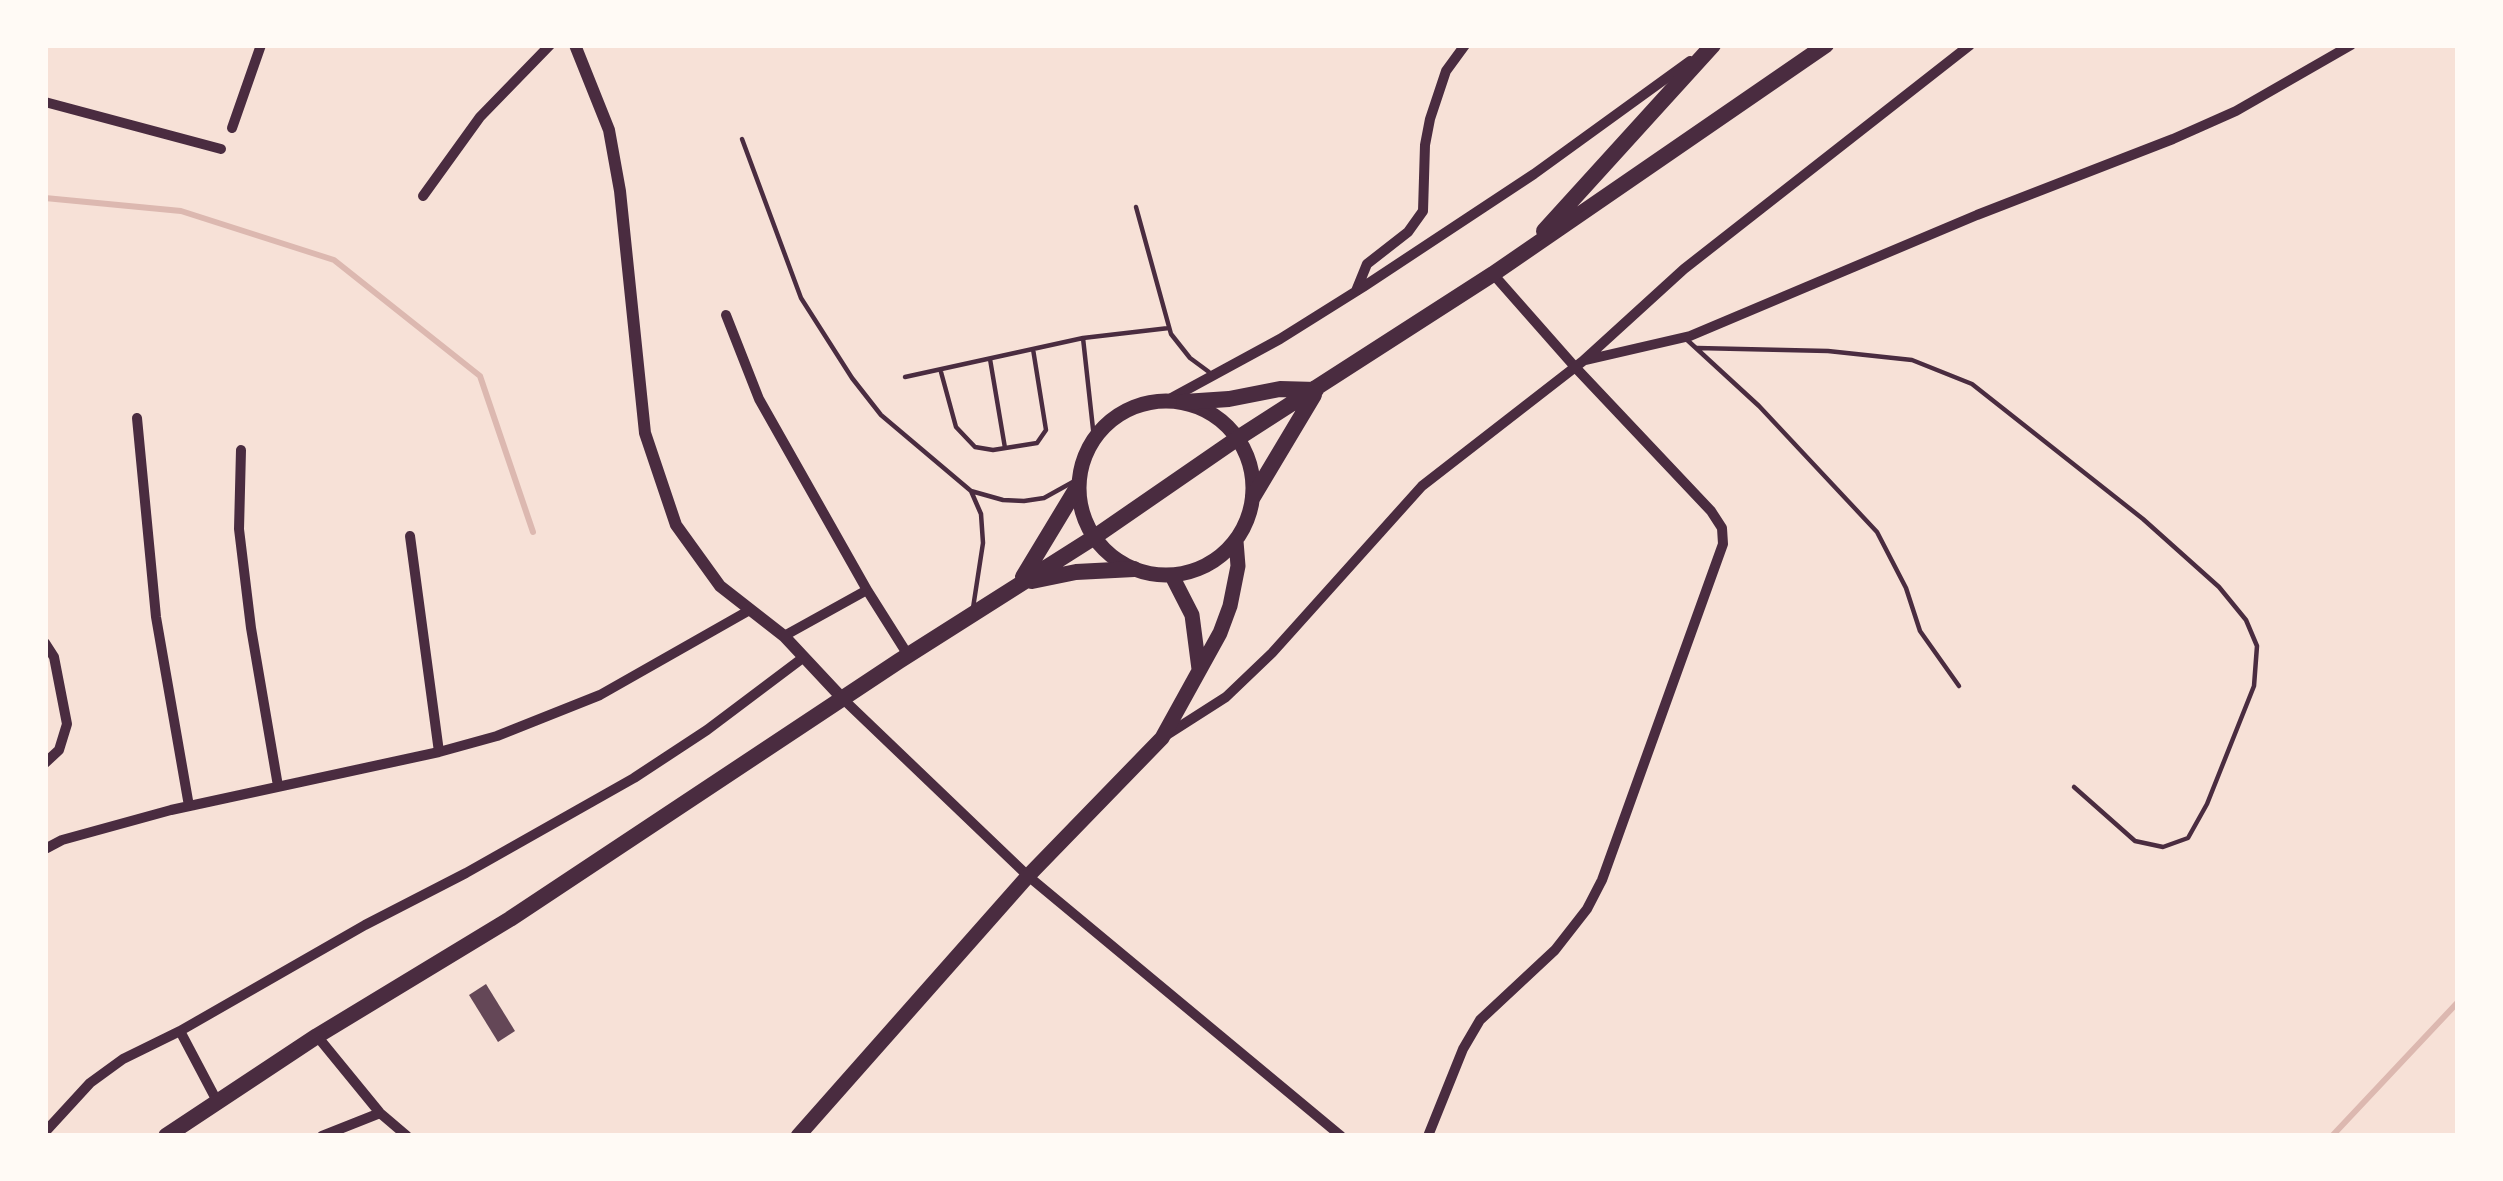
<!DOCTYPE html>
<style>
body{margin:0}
#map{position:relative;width:2503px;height:1181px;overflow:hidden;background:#f7e1d7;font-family:Commissioner,sans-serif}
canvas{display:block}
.frame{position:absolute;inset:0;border:48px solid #fffaf5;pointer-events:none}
</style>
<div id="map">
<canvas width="2503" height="1181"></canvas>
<div class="frame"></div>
</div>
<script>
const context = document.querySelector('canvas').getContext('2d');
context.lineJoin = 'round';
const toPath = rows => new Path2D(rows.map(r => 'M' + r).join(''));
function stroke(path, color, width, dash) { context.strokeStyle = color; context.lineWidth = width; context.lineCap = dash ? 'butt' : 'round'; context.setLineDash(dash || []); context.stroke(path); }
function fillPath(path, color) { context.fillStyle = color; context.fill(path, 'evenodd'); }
const stream = toPath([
 [45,198,181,211,334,260,480,376,533,532],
 [2332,1136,2458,1002]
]);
const building = toPath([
 [486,984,515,1031,498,1042,469,995]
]);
const service = toPath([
 [742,139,801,298,852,378,881,415,971,491,1003,500,1024,501,1044,498,1080,478],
 [1136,207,1171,334,1190,358,1209,372],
 [1083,338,1094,438],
 [1685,338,1759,406,1877,532,1906,588,1920,631,1959,686],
 [1697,348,1828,351,1912,360,1972,384,2143,519,2219,587,2246,620,2257,646,2254,686,2207,804,2188,838,2163,847,2135,841,2074,787],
 [990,359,1005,448],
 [941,372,956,427,975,447,993,450,1037,443,1046,430,1033,349],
 [905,377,1083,338,1169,328],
 [971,491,981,514,983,543,973,608]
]);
const minor = toPath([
 [45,102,221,149],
 [232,128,261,45],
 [423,196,480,117,550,45],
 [1356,291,1367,264,1408,232,1423,211,1425,145,1430,119,1446,71,1465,45],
 [726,315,759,399,867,590],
 [1586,360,1690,336,1977,215,2173,139,2236,111,2351,45],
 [1166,401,1280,339,1363,287,1534,174,1690,61],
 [137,418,156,617,189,806],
 [241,450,239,529,251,628,278,786],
 [410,536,439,752],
 [784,636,867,590,908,655],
 [45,643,54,657,67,724,59,750,45,763],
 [842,698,1028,876,1341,1136],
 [1165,736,1226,697,1272,653,1422,486,1583,361,1684,269,1970,45],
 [45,849,62,840,171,810,439,752,497,736,600,695,748,611],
 [180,1031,218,1103],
 [317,1036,380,1113,407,1136],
 [45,1132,90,1083,123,1059,180,1031,365,925,466,873,634,778,707,730,804,657],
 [322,1136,380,1113],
 [1428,1136,1463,1049,1480,1020,1555,950,1587,909,1602,880,1723,544,1722,528,1711,511,1575,367,1493,274]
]);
const tertiary = toPath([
 [575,45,609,130,620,191,645,433,676,525,720,586,784,636,842,698]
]);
const secondary = toPath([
 '1079 488a87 87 0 1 1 174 0a87 87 0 1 1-174 0Z',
 [1172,576,1192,615,1199,669],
 [798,1136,1028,876,1162,738,1220,633,1230,606,1238,566,1236,541]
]);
const primary = toPath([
 [1544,231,1713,45],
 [1184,402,1229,399,1280,389,1316,390],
 [1253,497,1314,395],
 [1023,577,1078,486],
 [1032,581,1076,572,1134,569],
 [166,1136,317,1036,510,919,899,661,1093,538,1238,438,1493,274,1826,45]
]);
stroke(stream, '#dcb8b0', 6);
fillPath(building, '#644757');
stroke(service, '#4a2c40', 4.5);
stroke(minor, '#4a2c40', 10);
stroke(tertiary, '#4a2c40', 12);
stroke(secondary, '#4a2c40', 15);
stroke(primary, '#4a2c40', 16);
</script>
